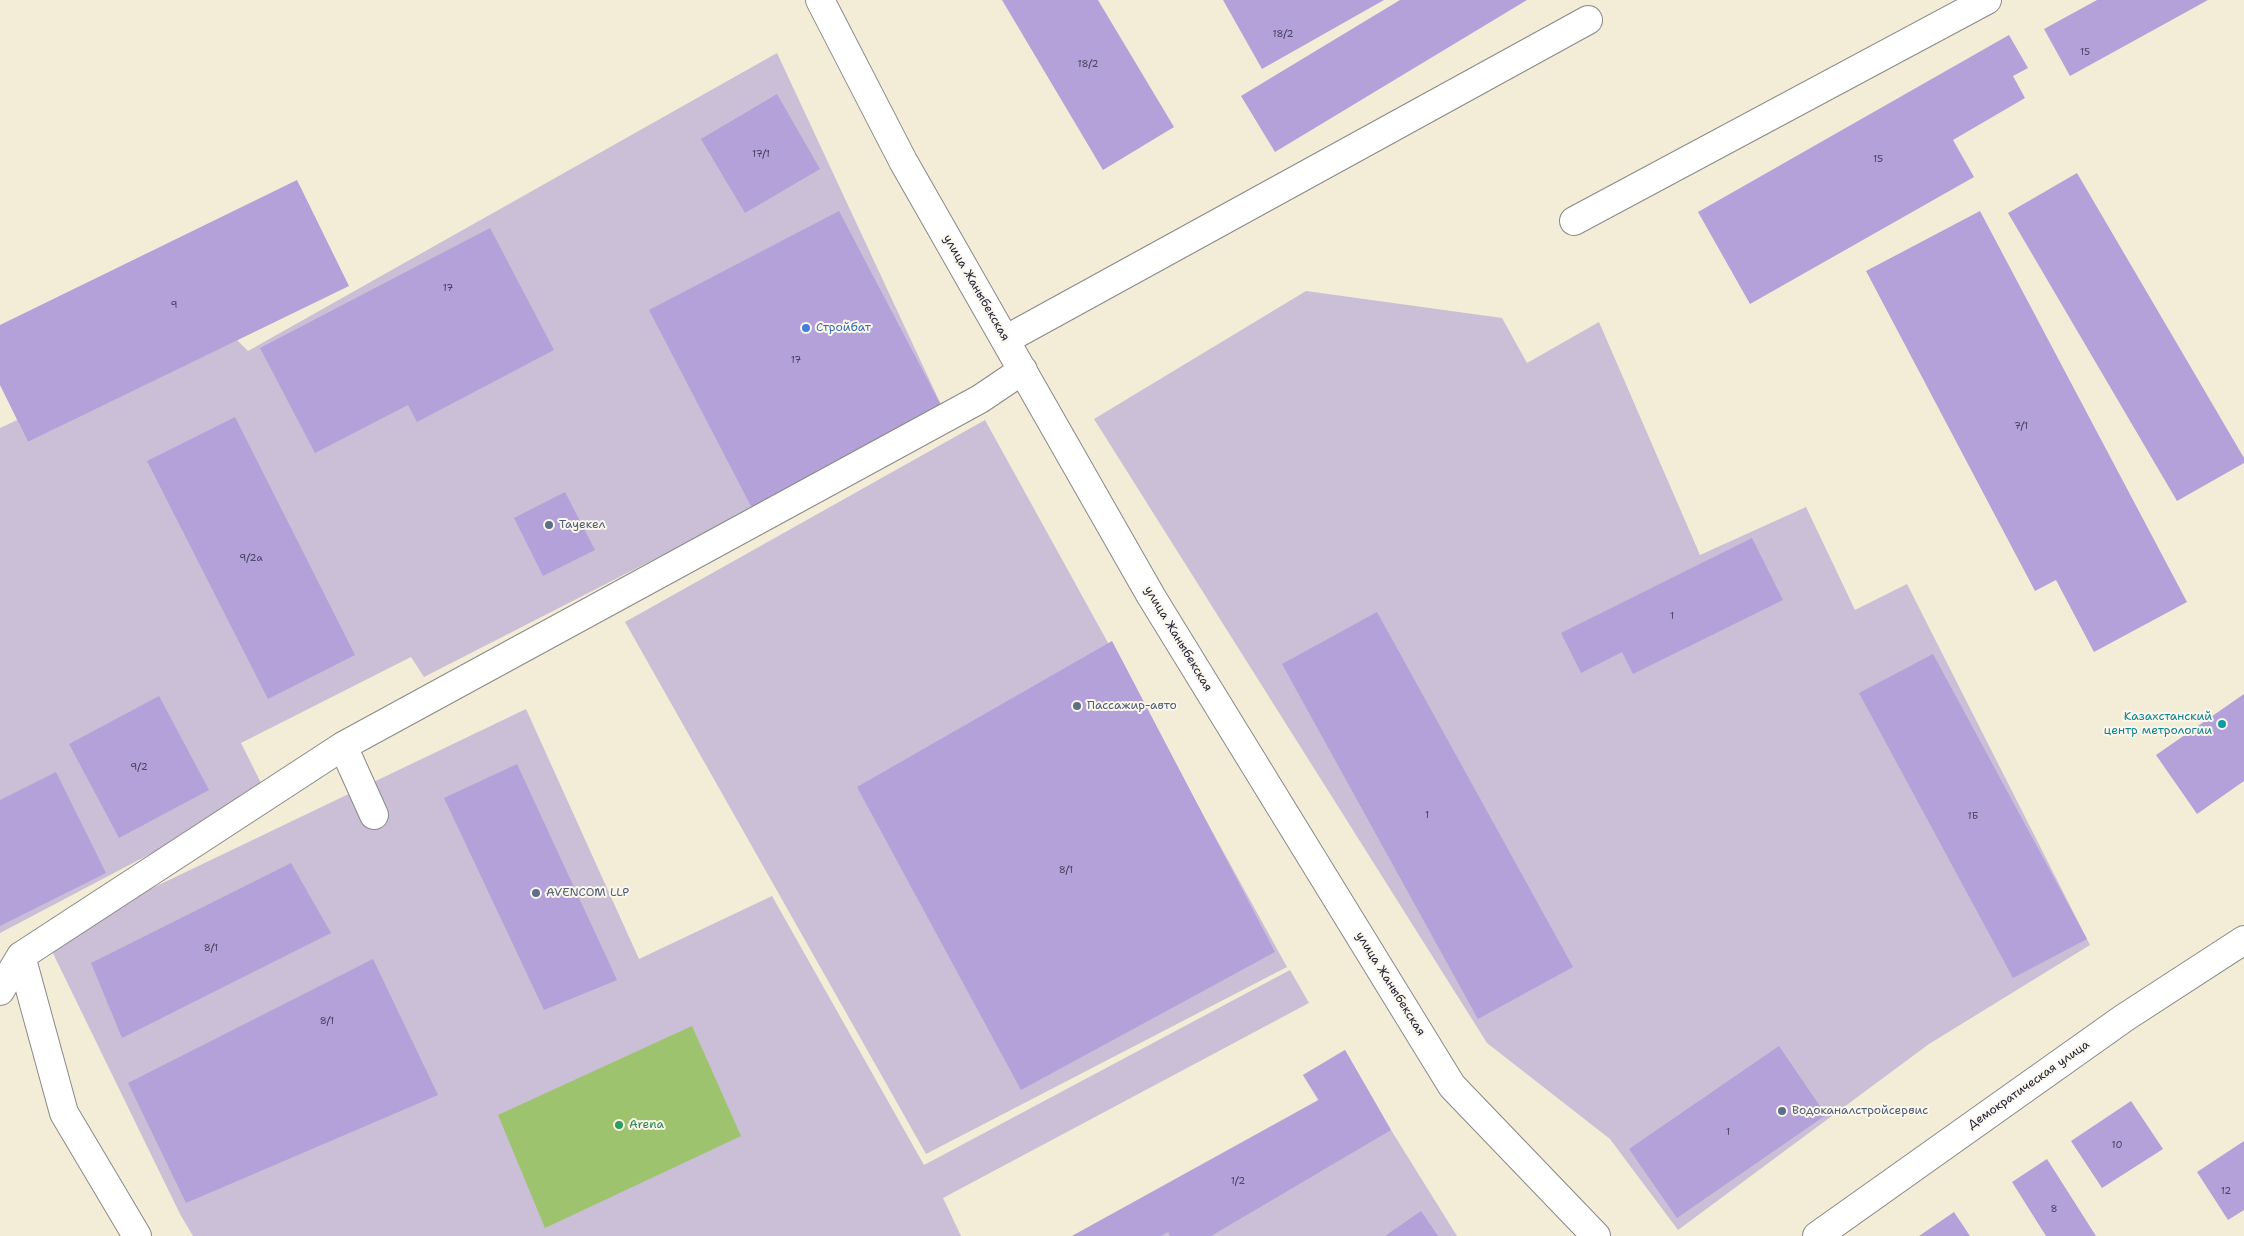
<!DOCTYPE html>
<meta charset="utf-8">
<style>
body{margin:0}
canvas{display:block;background:#f3edd7}
</style>
<canvas width="2244" height="1236"></canvas>
<script>
const context = document.querySelector('canvas').getContext('2d');
context.lineJoin = 'round';
function fillPath(path, color) { context.fillStyle = color; context.fill(path, 'evenodd'); }
const toPath = rows => new Path2D(rows.map(r => 'M' + r).join(''));
function stroke(path, color, width, dash) { context.strokeStyle = color; context.lineWidth = width; context.lineCap = dash ? 'butt' : 'round'; context.setLineDash(dash || []); context.stroke(path); }
function drawText(font, color, halo, rows, align = 'center') {
  context.font = font + ' "Shantell Sans",sans-serif'; context.lineWidth = 4; context.setLineDash([]); context.textBaseline = 'middle'; context.strokeStyle = halo; context.fillStyle = color; for (const [text, x, y, turn = 0] of rows) {
    context.save(); context.translate(x, y); context.rotate((+turn || 0) * Math.PI / 180); context.textAlign = isNaN(turn) ? turn : align; if (halo) context.strokeText(text, 0, 0); context.fillText(text, 0, 0); context.restore();
  }
}
const industrial = toPath([
 [777,53,944,411,424,677,411,657,241,743,266,793,0,933,0,428,17,420,28,442,237,340,248,351],
 [1306,291,1502,318,1527,363,1599,322,1700,555,1806,507,1855,610,1907,584,2090,945,1929,1044,1678,1230,1610,1139,1487,1043,1094,419],
 [985,420,1287,967,926,1154,625,622],
 [526,709,639,959,772,896,924,1165,1290,970,1309,1003,943,1198,961,1236,193,1236,180,1214,46,939],
 [1345,1050,1391,1130,1457,1236,1072,1236,1318,1100,1303,1075]
]);
const green = toPath([
 [692,1026,741,1136,545,1228,498,1115]
]);
const building = toPath([
 [1002,0,1098,0,1174,127,1103,170],
 [1223,0,1384,0,1262,69],
 [1400,0,1527,0,1275,152,1241,96],
 [2097,0,2208,0,2070,76,2044,29],
 [2009,35,2028,68,2013,76,2025,98,1953,140,1974,177,1750,304,1698,212],
 [777,94,820,169,745,213,701,139],
 [2077,173,2244,458,2244,463,2177,501,2008,213],
 [297,180,349,286,28,442,0,385,0,325],
 [839,211,944,411,753,510,649,310],
 [1980,211,2187,602,2094,652,2056,580,2035,591,1866,271],
 [490,228,554,350,417,422,408,405,315,453,260,348],
 [235,417,355,655,268,699,147,461],
 [565,492,595,550,543,576,514,518],
 [1752,538,1783,600,1633,674,1622,652,1581,673,1561,633],
 [1377,612,1573,967,1478,1019,1282,664],
 [1112,641,1275,952,1021,1090,857,787],
 [1933,654,2087,939,2013,978,1859,693],
 [2244,694,2244,781,2197,814,2156,755],
 [159,696,209,790,119,838,69,744],
 [517,764,617,980,544,1010,444,798],
 [56,772,106,873,0,926,0,800],
 [291,863,331,933,122,1038,91,963],
 [373,959,438,1095,186,1203,128,1083],
 [1779,1046,1826,1115,1677,1218,1629,1149],
 [1345,1050,1391,1130,1211,1236,1170,1236,1168,1232,1161,1236,1072,1236,1319,1100,1303,1075],
 [2131,1101,2163,1149,2102,1188,2071,1141],
 [2244,1141,2244,1210,2228,1220,2197,1172],
 [2047,1159,2096,1236,2046,1236,2012,1182],
 [1421,1211,1438,1236,1385,1236],
 [1954,1212,1970,1236,1919,1236]
]);
const minor = toPath([
 [820,0,903,161,1151,596,1452,1086,1596,1236],
 [1574,221,1987,0],
 [1005,340,1588,20],
 [374,815,343,746,980,399,1023,370],
 [21,956,64,1113,137,1236],
 [0,991,21,956,343,746],
 [1817,1236,2124,1018,2244,940]
]);
const markers = [
 [806,328,5,"#3f7fe0"],
 [549,525,5,"#5c6f8a"],
 [1077,706,5,"#5c6f8a"],
 [2222,724,5,"#0f9aa8"],
 [536,893,5,"#5c6f8a"],
 [1782,1111,5,"#5c6f8a"],
 [619,1125,5,"#2e9e5b"]
];
const numberNames = [
 ["18/2",1283,34],
 ["15",2085,52],
 ["18/2",1088,64],
 ["17/1",761,154],
 ["15",1878,159],
 ["17",448,288],
 ["9",174,305],
 ["17",796,360],
 ["7/1",2021,426],
 ["9/2а",251,558],
 ["1",1672,616],
 ["9/2",139,767],
 ["1",1427,815],
 ["1Б",1973,816],
 ["8/1",1066,870],
 ["8/1",211,948],
 ["8/1",327,1021],
 ["1",1728,1132],
 ["10",2117,1145],
 ["1/2",1238,1181],
 ["12",2226,1191],
 ["8",2054,1209]
];
const streetNames = [
 ["улица Жаныбекская",976,288,60],
 ["улица Жаныбекская",1178,639,59],
 ["улица Жаныбекская",1390,984,58],
 ["Демократическая улица",2029,1085,-35]
];
const shopNames = [
 ["Стройбат",816,328]
];
const serviceNames = [
 ["Тауекел",559,525],
 ["Пассажир-авто",1087,706],
 ["AVENCOM LLP",546,893],
 ["Водоканалстройсервис",1792,1111]
];
const cultureNames = [
 ["Казахстанский",2212,717],
 ["центр метрологии",2212,731]
];
const leisureNames = [
 ["Arena",629,1125]
];
fillPath(industrial, '#cabfd6');
fillPath(green, '#9ec36e');
fillPath(building, '#b4a1d9');
stroke(minor, '#8a8889', 30);
stroke(minor, '#fff', 28);
for (const [x, y, r, color] of markers) { const dot = new Path2D(); dot.arc(x, y, r, 0, 2 * Math.PI); context.fillStyle = color; context.fill(dot); stroke(dot, '#fbf7ec', 2); }
drawText('10px', '#464262', null, numberNames);
drawText('12px', '#22223b', '#fbf7ec', streetNames);
drawText('12px', '#366cbe', '#fbf7ec', shopNames, 'left');
drawText('12px', '#4e5e75', '#fbf7ec', serviceNames, 'left');
drawText('12px', '#0d838f', '#fbf7ec', cultureNames, 'right');
drawText('12px', '#27864d', '#fbf7ec', leisureNames, 'left');
</script>
